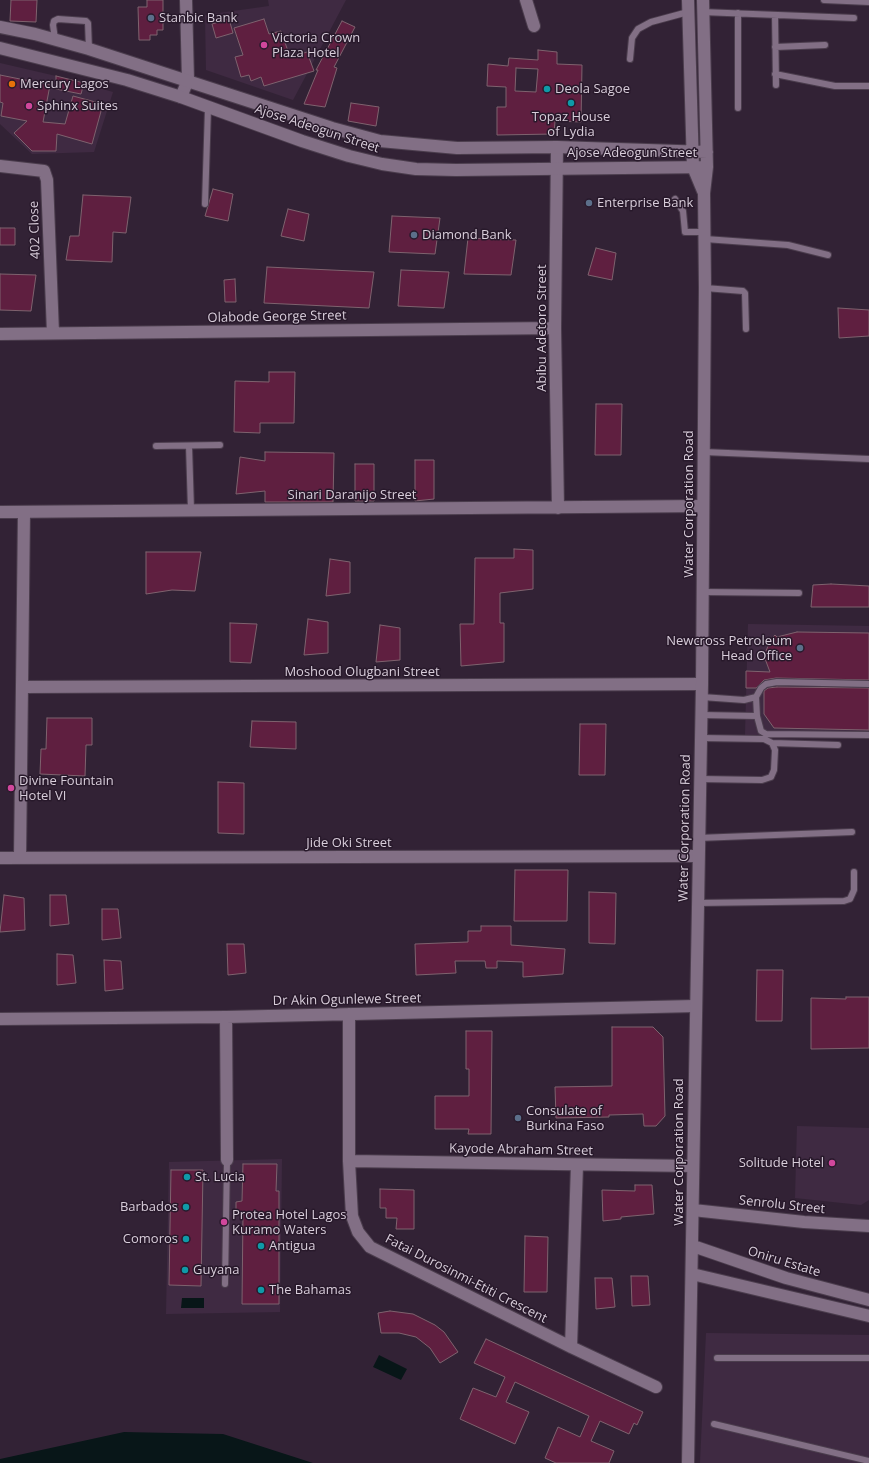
<!DOCTYPE html>
<style>
body{margin:0}
canvas{display:block;background:#322235}
</style>
<canvas width="869" height="1463"></canvas>
<script>
const context = document.querySelector('canvas').getContext('2d');
context.lineJoin = 'round';
function fillPath(path, color) { context.fillStyle = color; context.fill(path, 'evenodd'); }
const toPath = rows => new Path2D(rows.map(r => 'M' + r).join(''));
function stroke(path, color, width, dash) { context.strokeStyle = color; context.lineWidth = width; context.lineCap = dash ? 'butt' : 'round'; context.setLineDash(dash || []); context.stroke(path); }
function drawText(font, color, halo, rows, align = 'center') {
  context.font = font + ' "Open Sans",sans-serif'; context.lineWidth = 3; context.setLineDash([]); context.textBaseline = 'middle'; context.strokeStyle = halo; context.fillStyle = color; for (const [text, x, y, turn = 0] of rows) {
    context.save(); context.translate(x, y); context.rotate((+turn || 0) * Math.PI / 180); context.textAlign = isNaN(turn) ? turn : align; if (halo) context.strokeText(text, 0, 0); context.fillText(text, 0, 0); context.restore();
  }
}
const built = toPath([
 [268,0,346,0,293,100,206,70,205,15,269,6],
 [0,63,56,76,113,92,94,152,32,154,0,124],
 [748,624,869,626,869,737,745,735],
 [797,1126,869,1128,869,1200,861,1205,795,1198],
 [282,1159,280,1312,166,1314,169,1162],
 [706,1333,869,1335,869,1463,700,1463]
]);
const water = toPath([
 [182,1298,204,1298,204,1308,181,1308],
 [379,1355,407,1369,401,1380,373,1367],
 [124,1432,223,1434,313,1463,0,1463,0,1459]
]);
const building = toPath([
 [11,0,37,0,36,22,10,21,11,0],
 [147,0,163,0,163,30,157,30,157,35,150,35,150,40,139,40,138,7,147,7,147,0],
 [229,19,233,33,216,38,212,24,229,19],
 [264,19,269,34,281,31,290,57,307,52,314,71,264,86,261,77,251,81,249,75,241,77,235,57,243,55,234,28,264,19],
 [342,21,355,27,334,67,337,68,325,107,304,104,318,70,316,70,342,21],
 [538,50,557,52,557,64,582,65,581,122,555,121,554,134,497,135,497,107,506,107,506,87,487,86,488,64,508,66,509,58,538,60,538,50],
 [516,68,538,69,536,92,515,91,516,68],
 [0,75,50,85,43,122,65,124,73,96,103,104,92,144,57,134,56,151,32,151,14,133,27,121,1,116,3,103,0,102,0,75],
 [56,76,84,83,81,94,56,89,56,76],
 [351,103,379,107,376,126,348,121,351,103],
 [213,189,233,194,228,221,205,216,213,189],
 [83,195,131,197,126,233,113,232,112,262,66,260,70,236,79,236,83,195],
 [288,209,309,214,304,241,281,236,288,209],
 [392,216,440,218,435,254,389,252,392,216],
 [0,228,15,228,15,245,0,245,0,228],
 [468,238,516,240,511,275,464,274,468,238],
 [596,248,616,253,612,280,588,275,596,248],
 [267,267,374,272,369,308,264,303,267,267],
 [401,270,449,272,444,308,398,306,401,270],
 [0,274,36,275,31,311,0,310,0,274],
 [235,279,236,302,225,302,224,280,235,279],
 [838,308,869,310,869,336,839,338,838,308],
 [269,372,295,372,294,423,260,423,260,433,234,432,235,381,269,382,269,372],
 [596,404,622,404,621,455,595,455,596,404],
 [265,452,334,453,333,502,265,502,265,491,236,494,240,457,265,461,265,452],
 [415,460,434,460,434,499,415,501,415,460],
 [355,464,374,464,374,501,355,501,355,464],
 [514,549,533,550,533,589,500,593,500,623,504,623,504,662,461,666,460,624,474,624,475,558,514,558,514,549],
 [146,552,201,552,195,591,172,590,146,594,146,552],
 [330,559,350,562,350,593,326,596,330,559],
 [831,584,869,586,869,607,811,607,813,585,831,584],
 [308,619,328,622,328,653,304,655,308,619],
 [230,623,257,624,251,663,230,662,230,623],
 [380,625,400,628,400,660,376,662,380,625],
 [797,632,869,633,869,680,776,678,764,680,756,688,746,688,746,671,770,672,764,656,768,646,766,644,775,635,777,637,797,632],
 [777,687,869,688,869,730,774,728,764,714,764,691,768,688,777,687],
 [47,718,92,718,92,745,86,745,85,776,40,774,41,749,46,749,47,718],
 [252,721,296,722,296,749,250,747,252,721],
 [580,724,606,724,605,775,579,775,580,724],
 [218,782,244,783,244,834,218,833,218,782],
 [515,870,568,870,567,921,514,921,515,870],
 [589,892,616,893,615,944,589,943,589,892],
 [4,895,24,898,25,930,0,932,4,895],
 [50,895,66,895,69,924,50,926,50,895],
 [102,909,118,909,121,938,102,940,102,909],
 [481,926,511,926,511,945,565,949,563,974,523,977,523,962,497,961,497,968,486,968,485,961,455,961,456,973,416,975,415,944,468,942,468,931,481,931,481,926],
 [227,944,244,944,246,973,228,975,227,944],
 [57,954,73,955,76,983,57,985,57,954],
 [104,960,121,961,123,989,105,991,104,960],
 [757,970,783,970,782,1021,756,1021,757,970],
 [846,997,869,997,869,1048,811,1049,811,998,846,999,846,997],
 [612,1027,653,1027,663,1037,665,1116,656,1126,644,1126,643,1114,609,1115,609,1117,556,1118,555,1087,612,1086,612,1027],
 [466,1031,492,1031,491,1134,468,1134,469,1129,435,1129,435,1096,469,1096,469,1069,466,1069,466,1031],
 [243,1164,277,1164,276,1191,279,1191,279,1304,242,1304,243,1213,236,1213,236,1202,242,1201,243,1164],
 [171,1170,203,1170,201,1286,169,1285,171,1170],
 [635,1185,652,1185,654,1214,621,1217,621,1219,603,1221,602,1190,635,1191,635,1185],
 [380,1189,414,1190,414,1229,396,1229,397,1218,386,1218,386,1208,380,1208,380,1189],
 [525,1236,548,1237,547,1292,524,1292,525,1236],
 [631,1276,648,1276,650,1305,632,1306,631,1276],
 [595,1278,612,1278,615,1307,596,1309,595,1278],
 [390,1311,413,1314,435,1325,444,1332,458,1352,440,1363,430,1348,416,1337,399,1333,381,1333,378,1313,390,1311],
 [486,1339,643,1412,637,1425,634,1423,629,1434,600,1421,591,1441,614,1451,609,1463,556,1463,545,1458,558,1427,580,1437,589,1416,515,1382,506,1402,529,1412,515,1444,460,1419,473,1388,496,1397,505,1377,474,1363,486,1339]
]);
const lane = toPath([
 [824,0,869,2],
 [702,12,854,18],
 [775,15,776,85],
 [55,39,53,25,54,21,58,19,86,21,88,23,89,49],
 [775,47,825,45],
 [630,59,632,38,638,29,651,22,688,12],
 [775,74,835,86,869,86],
 [738,108,738,13],
 [675,199,683,211,685,232,704,232],
 [205,204,208,108],
 [705,239,788,245,828,255],
 [705,288,743,291,745,293,746,329],
 [156,446,220,445],
 [189,446,191,510],
 [704,452,869,459],
 [703,592,799,593],
 [702,697,744,700,756,697,761,688,766,684,777,682,869,684],
 [756,697,757,716],
 [701,715,757,716,761,731,766,734,869,735],
 [772,743,838,745],
 [700,779,762,780,771,777,774,770,775,750,772,743,764,739,701,738],
 [698,838,852,832],
 [697,903,844,901,850,899,854,890,854,872],
 [225,1284,227,1160],
 [717,1358,869,1358],
 [714,1424,869,1461]
]);
const street = toPath([
 [526,0,534,26],
 [181,97,188,80,186,0],
 [557,147,555,328,558,508],
 [0,166,44,171,47,180,53,333],
 [0,334,555,328],
 [0,512,703,506],
 [23,687,702,684],
 [0,858,697,856],
 [20,858,24,512],
 [349,1014,349,1161,352,1216,358,1232,370,1247,571,1347,656,1387],
 [226,1017,227,1160],
 [0,1019,226,1017,695,1006],
 [349,1161,692,1166],
 [693,1210,804,1222,869,1226],
 [571,1347,577,1165]
]);
const secondary = toPath([
 [688,0,693,167,703,191],
 [0,27,35,34,89,49,332,128,380,141,457,148,557,147,707,152],
 [0,48,127,80,181,97,302,141,349,156,382,164,416,169,456,170,707,167],
 [693,1246,786,1278,869,1300],
 [692,1274,869,1316],
 [688,1463,702,684,705,288,704,193,707,167,703,0]
]);
const markers = [
 [151,18,4,"#5c6f8a"],
 [264,45,4,"#d1479c"],
 [12,84,4,"#e8710a"],
 [547,89,4,"#0f9aa8"],
 [571,103,4,"#0f9aa8"],
 [29,106,4,"#d1479c"],
 [589,203,4,"#5c6f8a"],
 [414,235,4,"#5c6f8a"],
 [800,648,4,"#5c6f8a"],
 [11,788,4,"#d1479c"],
 [518,1118,4,"#5c6f8a"],
 [832,1163,4,"#d1479c"],
 [187,1177,4,"#0f9aa8"],
 [186,1207,4,"#0f9aa8"],
 [224,1222,4,"#d1479c"],
 [186,1239,4,"#0f9aa8"],
 [261,1246,4,"#0f9aa8"],
 [185,1270,4,"#0f9aa8"],
 [261,1290,4,"#0f9aa8"]
];
const poiNames = [
 ["Stanbic Bank",159,18],
 ["Victoria Crown",272,38],
 ["Plaza Hotel",272,53],
 ["Mercury Lagos",20,84],
 ["Deola Sagoe",555,89],
 ["Sphinx Suites",37,106],
 ["Topaz House",571,117,"center"],
 ["of Lydia",571,132,"center"],
 ["Enterprise Bank",597,203],
 ["Diamond Bank",422,235],
 ["Newcross Petroleum",792,641,"right"],
 ["Head Office",792,656,"right"],
 ["Divine Fountain",19,781],
 ["Hotel VI",19,796],
 ["Consulate of",526,1111],
 ["Burkina Faso",526,1126],
 ["Solitude Hotel",824,1163,"right"],
 ["St. Lucia",195,1177],
 ["Barbados",178,1207,"right"],
 ["Protea Hotel Lagos",232,1215],
 ["Kuramo Waters",232,1230],
 ["Comoros",178,1239,"right"],
 ["Antigua",269,1246],
 ["Guyana",193,1270],
 ["The Bahamas",269,1290]
];
const streetNames = [
 ["Ajose Adeogun Street",317,129,18],
 ["Ajose Adeogun Street",632,153],
 ["402 Close",35,230,-92],
 ["Olabode George Street",277,317,-1],
 ["Abibu Adetoro Street",542,328,-90],
 ["Sinari Daranijo Street",352,495],
 ["Water Corporation Road",689,504,-90],
 ["Moshood Olugbani Street",362,672],
 ["Water Corporation Road",685,828,-89],
 ["Jide Oki Street",349,843],
 ["Dr Akin Ogunlewe Street",347,1000,-1],
 ["Kayode Abraham Street",521,1150,1],
 ["Water Corporation Road",679,1152,-90],
 ["Senrolu Street",782,1205,6],
 ["Oniru Estate",784,1262,17],
 ["Fatai Durosinmi-Etiti Crescent",466,1279,27]
];
fillPath(built, '#3f2a42');
fillPath(water, '#081618');
fillPath(building, '#5f1f40');
stroke(building, '#7e626e', 1);
stroke(lane, '#4b3d4d', 8);
stroke(street, '#4b3d4d', 14);
stroke(secondary, '#4b3d4d', 14);
stroke(lane, '#826f85', 6);
stroke(street, '#826f85', 12);
stroke(secondary, '#826f85', 12);
for (const [x, y, r, color] of markers) { const dot = new Path2D(); dot.arc(x, y, r, 0, 2 * Math.PI); context.fillStyle = color; context.fill(dot); stroke(dot, '#28192b', 1.5); }
drawText('13px', '#d8cdda', '#28192b', poiNames, 'left');
drawText('13px', '#d8cdda', '#28192b', streetNames);
</script>
